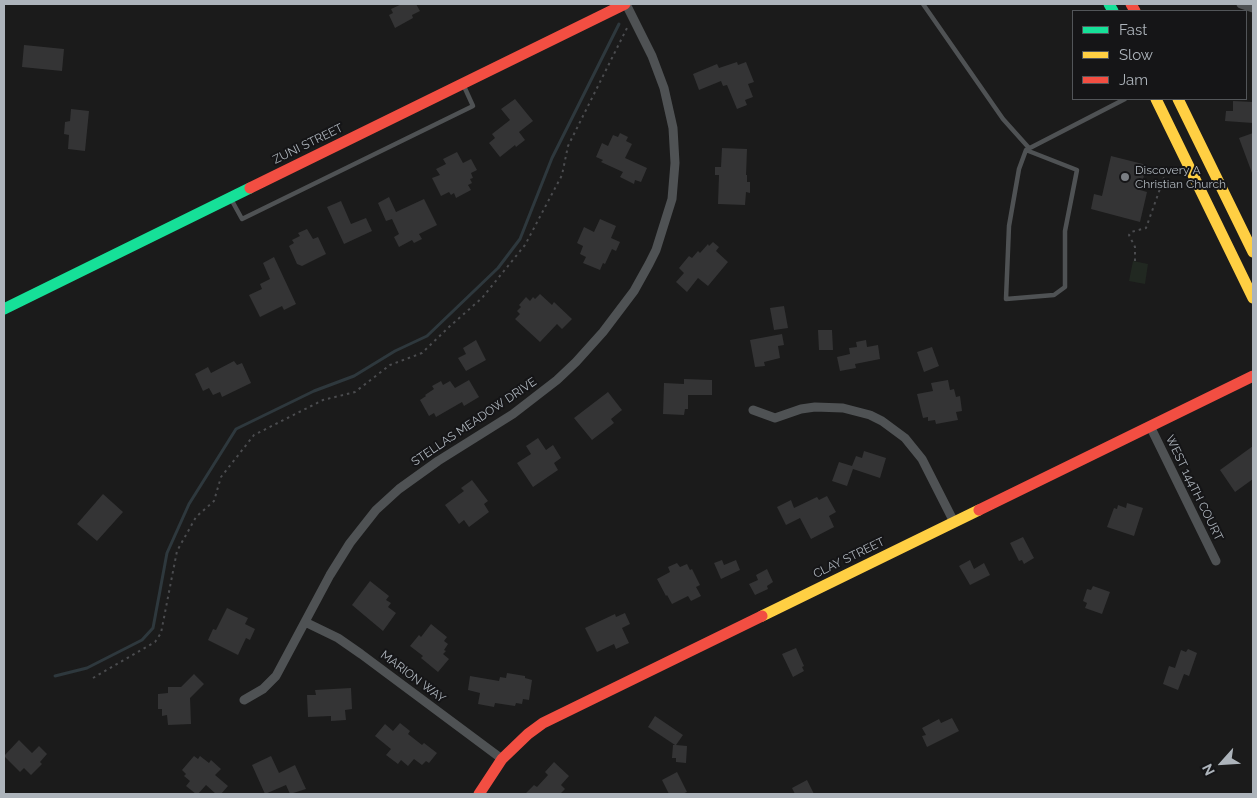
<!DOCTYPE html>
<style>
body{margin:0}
#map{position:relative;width:1257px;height:798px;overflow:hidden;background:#1b1b1b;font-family:Raleway,sans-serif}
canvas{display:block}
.frame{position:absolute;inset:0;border:5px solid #adb4bb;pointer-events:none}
.legend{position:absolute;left:1072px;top:10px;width:175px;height:90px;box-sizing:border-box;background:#151517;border:1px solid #525559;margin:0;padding:6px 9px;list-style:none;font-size:15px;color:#adb4bb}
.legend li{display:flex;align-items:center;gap:10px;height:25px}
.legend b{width:25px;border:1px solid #525559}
.north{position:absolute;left:1197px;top:738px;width:50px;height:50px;-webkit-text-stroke:4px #151517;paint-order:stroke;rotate:244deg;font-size:14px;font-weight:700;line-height:20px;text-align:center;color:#adb4bb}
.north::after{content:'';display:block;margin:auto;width:18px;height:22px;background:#adb4bb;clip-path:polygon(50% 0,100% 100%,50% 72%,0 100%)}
</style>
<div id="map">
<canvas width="1257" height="798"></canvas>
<div class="frame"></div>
<ul class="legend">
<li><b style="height:6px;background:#16e098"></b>Fast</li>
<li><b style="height:6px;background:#ffcf43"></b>Slow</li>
<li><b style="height:6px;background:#f24e42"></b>Jam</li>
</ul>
<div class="north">N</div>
</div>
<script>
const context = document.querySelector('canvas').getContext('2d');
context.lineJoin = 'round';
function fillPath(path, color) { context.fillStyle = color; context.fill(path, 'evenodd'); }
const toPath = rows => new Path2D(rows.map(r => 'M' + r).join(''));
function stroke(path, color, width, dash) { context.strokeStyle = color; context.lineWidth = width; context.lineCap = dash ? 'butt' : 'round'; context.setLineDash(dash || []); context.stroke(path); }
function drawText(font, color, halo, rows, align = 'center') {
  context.font = font + ' Raleway,sans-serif'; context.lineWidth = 4; context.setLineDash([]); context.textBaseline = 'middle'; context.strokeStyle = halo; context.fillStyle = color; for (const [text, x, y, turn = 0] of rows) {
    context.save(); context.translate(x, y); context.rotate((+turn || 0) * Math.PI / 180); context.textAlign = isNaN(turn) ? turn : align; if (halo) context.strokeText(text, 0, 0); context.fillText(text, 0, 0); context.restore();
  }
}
const green = toPath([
 [1133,261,1148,264,1145,284,1129,281]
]);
const stream = toPath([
 [55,676,87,668,142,640,153,628,167,553,189,504,236,429,314,391,354,376,395,351,427,336,498,268,520,239,552,158,619,24]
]);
const building = toPath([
 [402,4,416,4,420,11,412,15,413,18,395,28,389,15,393,13,391,9],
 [24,45,64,49,62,71,22,67],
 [737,62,738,65,746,62,754,82,748,84,753,97,745,100,747,105,737,109,727,85,723,86,721,81,699,90,693,74,717,64,719,68],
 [515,99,533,121,519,132,525,140,516,147,515,145,500,157,489,143,495,138,492,134,510,120,501,109],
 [1233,101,1253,102,1253,123,1225,121,1226,111,1233,111],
 [71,109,89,111,85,151,68,149,69,135,64,134,65,122,70,121],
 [620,133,628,137,626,141,632,144,625,158,647,168,641,182,635,180,634,184,620,177,623,172,601,162,603,160,596,157,602,143,608,146,613,135,618,137],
 [1253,133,1253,172,1252,173,1239,138],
 [722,148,747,149,746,175,747,175,747,182,750,182,750,193,746,192,745,205,718,204,719,175,715,175,715,167,721,167],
 [457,152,463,163,471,159,477,170,471,173,473,178,470,179,472,183,468,185,471,190,456,198,454,193,451,195,449,192,441,196,432,178,440,175,436,169,446,164,443,159],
 [1111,156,1147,165,1140,190,1147,192,1140,222,1091,209,1094,194,1102,196],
 [389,197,396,212,424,199,437,225,419,234,422,239,414,243,412,240,399,247,394,237,399,234,392,219,386,221,378,203],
 [341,201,351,224,366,218,372,231,344,244,327,207],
 [600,219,616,226,611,238,620,242,616,251,612,249,605,264,603,263,600,270,583,263,586,257,580,254,583,246,577,243,584,227,594,232],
 [307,229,313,239,318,237,326,254,302,266,297,264,289,246,294,243,292,240,300,236,298,233],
 [713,242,719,247,716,251,728,262,708,286,698,278,687,292,676,282,684,273,679,268,689,256,692,258,698,251,700,253,708,244,709,246],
 [274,257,296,304,284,310,282,306,260,317,249,295,262,289,260,284,270,279,263,263],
 [540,294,552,305,554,302,572,319,562,329,557,324,540,342,515,319,520,314,517,311,521,307,519,305,526,297,530,301,533,297,535,299],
 [784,306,788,328,774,330,770,308],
 [818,330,832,330,833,350,819,350],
 [782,334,784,345,778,346,780,358,764,362,765,366,755,367,750,340],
 [476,340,486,360,466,371,458,358,466,354,463,348],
 [866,340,867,347,878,345,880,359,855,364,856,368,840,371,837,357,850,354,849,348,857,347,856,342],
 [932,347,939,366,924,372,917,352],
 [234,361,237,365,242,363,251,383,222,397,220,392,213,395,209,388,203,391,195,374,208,367,211,373],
 [684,379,712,380,712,395,688,395,688,409,685,409,684,415,663,414,664,383,684,384],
 [469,380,479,397,464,406,462,402,436,417,434,413,429,416,420,400,426,396,425,395,434,389,432,386,441,381,443,385,450,381,455,388],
 [948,380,950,390,954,389,956,397,960,396,962,411,956,412,958,420,936,424,935,420,928,421,928,417,923,418,917,394,933,391,931,383],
 [608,392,622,410,611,419,614,423,592,440,574,418],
 [538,438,546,450,553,445,561,458,554,463,558,470,533,487,517,463,531,454,526,446],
 [1253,446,1253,479,1235,492,1220,470],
 [864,451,886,458,880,478,853,469,847,486,832,481,839,462,852,466,856,456,862,458],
 [472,480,488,501,484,504,489,512,469,527,464,520,459,524,445,505,464,491,461,488],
 [103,494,123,512,97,541,77,524],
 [827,496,836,512,829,516,834,527,811,539,800,518,786,525,777,507,791,500,794,508,817,497,819,500],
 [1127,503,1143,508,1134,536,1107,527,1114,508,1117,509,1118,505,1126,508],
 [1023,537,1034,558,1024,564,1022,560,1019,561,1010,543],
 [722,560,724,565,736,560,740,570,721,579,714,563],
 [970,560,974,569,984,563,990,575,970,585,959,566],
 [677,563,680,567,687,564,690,570,692,569,700,585,696,587,701,596,691,601,688,596,672,604,667,595,666,596,657,579,670,572,668,567],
 [767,569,773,582,767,586,768,589,755,595,749,584,758,580,756,575],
 [370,581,389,596,386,600,391,603,388,607,396,613,383,631,352,605],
 [1093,586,1110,592,1102,614,1085,608,1087,603,1083,601,1087,589,1091,590],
 [227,608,248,618,245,624,255,629,250,640,246,638,238,655,208,640,213,629,216,630],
 [625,613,630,624,622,628,629,643,616,649,614,644,597,652,585,628,615,614,616,617],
 [431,624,447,637,444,641,448,644,444,650,446,651,443,654,449,659,438,672,421,658,423,656,410,646,419,635,421,637],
 [796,648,804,666,802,667,804,671,793,677,782,654],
 [1188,649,1197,653,1189,676,1184,674,1178,690,1163,684,1169,666,1175,668,1181,650,1186,652],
 [507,673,525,676,525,678,532,680,529,700,523,699,522,704,516,703,515,706,495,703,494,707,478,704,480,693,468,690,470,676,499,681,500,677,506,678],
 [194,674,204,684,190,698,191,724,168,725,167,715,162,716,162,709,158,709,158,694,168,693,168,687,181,687],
 [351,688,352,709,345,710,346,720,331,721,331,716,308,717,307,695,316,695,315,690],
 [655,716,683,735,676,745,687,746,686,763,676,762,676,758,672,758,673,745,675,745,648,727],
 [952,718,959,731,927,747,922,736,926,735,922,728,939,719,941,723],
 [400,723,410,731,408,734,422,745,424,743,437,753,429,763,426,761,422,765,414,759,408,766,401,760,398,764,386,755,391,749,375,736,385,724,393,731],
 [19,740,32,753,39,746,47,754,40,762,42,764,31,775,24,768,20,772,4,756],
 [194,756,198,759,200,756,209,763,211,760,221,769,215,775,228,786,221,794,216,794,206,785,198,794,196,794,186,786,190,781,184,776,186,774,182,770],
 [271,756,279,773,295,765,306,789,290,794,286,785,265,794,252,765],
 [554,762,569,776,561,785,565,789,560,794,525,794,534,785,537,787,548,775,545,772],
 [677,772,687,792,682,794,669,794,662,780],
 [807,780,814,794,795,794,792,788]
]);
const path = toPath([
 [1135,261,1135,247,1129,235,1131,232,1146,228,1166,172,1173,166],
 [93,678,155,642,161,633,177,551,196,517,214,501,221,477,254,435,323,400,355,392,390,365,422,353,449,327,482,298,525,245,562,175,568,146,627,28]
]);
const lane = toPath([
 [923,4,1003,119,1029,148],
 [1026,150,1077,170,1065,231,1065,287,1054,295,1006,299,1009,226,1019,169,1026,150,1125,99],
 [231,199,242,219,473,106,463,84]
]);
const street = toPath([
 [1241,4,1253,8],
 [753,410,775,418,801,409,815,407,843,408,870,415,882,421,905,438,922,459,954,522],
 [1150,426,1216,561],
 [305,622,338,638,361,654,502,759],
 [244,700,263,689,276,676,330,575,350,543,376,510,399,489,438,461,513,414,557,380,576,362,603,332,634,291,649,264,656,250,672,199,675,163,673,128,664,88,652,56,626,4]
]);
const fast = toPath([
 [1109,4,1113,11],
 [4,309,250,188]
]);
const slow = toPath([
 [1156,99,1253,298],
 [1178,99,1253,252],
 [762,616,979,510]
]);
const jam = toPath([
 [1131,4,1135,11],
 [250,188,625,4],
 [979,510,1253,376],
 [479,794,502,759,528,734,543,723,762,616]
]);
const markers = [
 [1125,177,5,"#7a7e83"]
];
const streetNames = [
 ["ZUNI STREET",308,144,-26],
 ["STELLAS MEADOW DRIVE",474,422,-34],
 ["WEST 144TH COURT",1194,488,64],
 ["CLAY STREET",849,558,-26],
 ["MARION WAY",413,677,37]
];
const poiNames = [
 ["Discovery A",1135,170],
 ["Christian Church",1135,184]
];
fillPath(green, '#212821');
stroke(stream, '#2e383d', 3);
fillPath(building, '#343435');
stroke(path, '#4b4c4f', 2, [2.5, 4]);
stroke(lane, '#4f5254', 4.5);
stroke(street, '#4f5254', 9);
stroke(fast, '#16e098', 11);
stroke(slow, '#ffcf43', 11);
stroke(jam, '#f24e42', 11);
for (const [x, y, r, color] of markers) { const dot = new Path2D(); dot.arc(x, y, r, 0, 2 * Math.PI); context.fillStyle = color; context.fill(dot); stroke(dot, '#151517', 2); }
drawText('12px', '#adb4bb', '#151517', streetNames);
drawText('12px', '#adb4bb', '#151517', poiNames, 'left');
</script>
